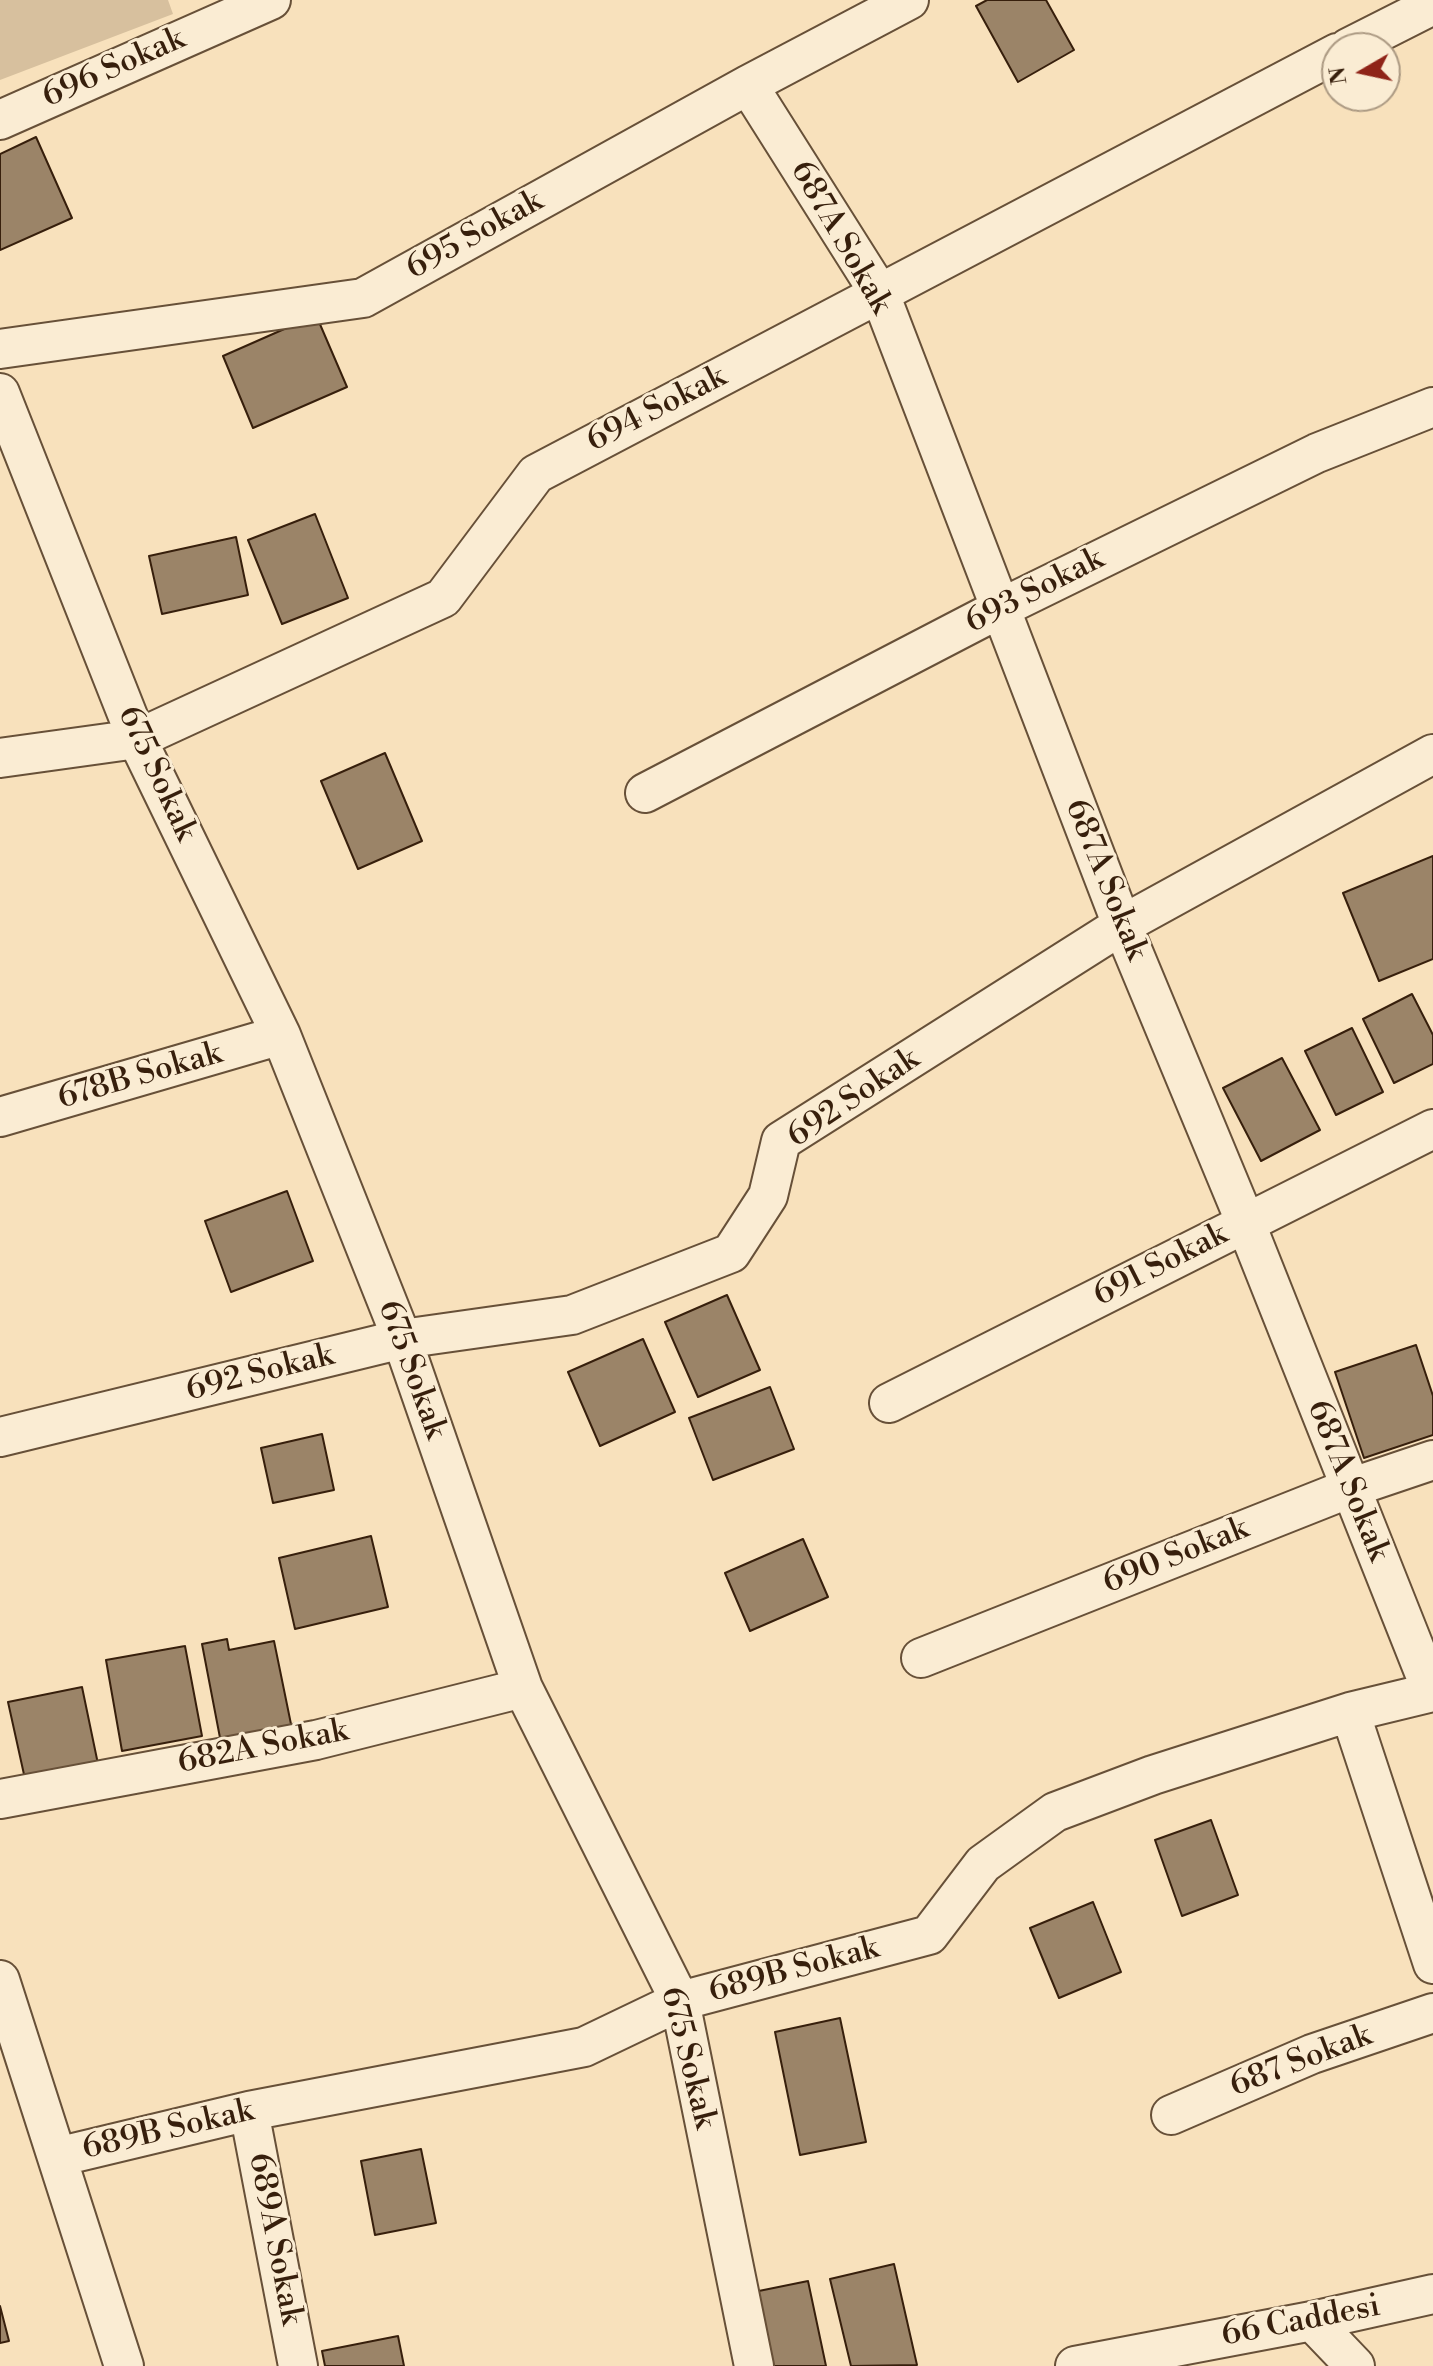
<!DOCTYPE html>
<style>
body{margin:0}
#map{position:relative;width:1433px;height:2366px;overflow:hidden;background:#f8e1bc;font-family:"Libre Bodoni",serif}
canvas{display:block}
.north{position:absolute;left:1321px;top:32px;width:80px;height:80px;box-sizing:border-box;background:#faecd3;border:2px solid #ac9a83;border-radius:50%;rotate:261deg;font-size:22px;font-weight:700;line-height:32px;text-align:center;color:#371f0c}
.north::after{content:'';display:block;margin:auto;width:28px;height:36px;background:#8f2418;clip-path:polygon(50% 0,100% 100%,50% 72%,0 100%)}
</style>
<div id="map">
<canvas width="1433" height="2366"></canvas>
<div class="north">N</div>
</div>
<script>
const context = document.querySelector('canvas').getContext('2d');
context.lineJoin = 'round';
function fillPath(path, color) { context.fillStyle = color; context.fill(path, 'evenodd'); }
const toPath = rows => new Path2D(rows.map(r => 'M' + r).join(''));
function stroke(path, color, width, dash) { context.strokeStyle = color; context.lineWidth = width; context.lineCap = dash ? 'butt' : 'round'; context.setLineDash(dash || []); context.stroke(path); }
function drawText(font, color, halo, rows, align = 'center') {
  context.font = font + ' "Libre Bodoni",serif'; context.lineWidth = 6; context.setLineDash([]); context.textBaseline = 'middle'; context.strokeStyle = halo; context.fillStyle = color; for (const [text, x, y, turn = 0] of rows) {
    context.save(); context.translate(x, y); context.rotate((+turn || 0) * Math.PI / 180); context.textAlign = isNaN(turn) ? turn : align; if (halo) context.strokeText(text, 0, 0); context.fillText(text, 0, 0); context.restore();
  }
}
const green = toPath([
 [0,0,168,0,173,14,0,80]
]);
const building = toPath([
 [987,0,1046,0,1074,50,1018,82,976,6,987,0],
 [36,137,72,218,0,250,0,154,36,137],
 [316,315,347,387,253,428,223,356,316,315],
 [315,514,348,598,282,624,248,540,315,514],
 [236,537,248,595,162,614,149,556,236,537],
 [385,753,422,841,358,869,321,781,385,753],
 [1433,856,1433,959,1379,981,1343,893,1433,856],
 [1412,994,1433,1035,1433,1064,1394,1083,1363,1019,1412,994],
 [1352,1028,1383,1092,1336,1115,1305,1051,1352,1028],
 [1282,1058,1320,1130,1261,1161,1223,1088,1282,1058],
 [287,1191,313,1261,231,1292,205,1221,287,1191],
 [727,1295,760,1370,698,1397,665,1322,727,1295],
 [643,1339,675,1412,600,1446,568,1372,643,1339],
 [1416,1345,1433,1396,1433,1435,1364,1458,1335,1372,1416,1345],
 [770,1387,794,1449,713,1480,689,1418,770,1387],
 [322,1434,334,1490,273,1503,261,1448,322,1434],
 [371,1536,388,1607,295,1629,279,1558,371,1536],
 [803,1539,828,1597,750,1631,725,1573,803,1539],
 [227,1639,229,1650,274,1641,292,1729,221,1743,202,1644,227,1639],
 [185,1646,202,1736,122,1751,106,1660,185,1646],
 [82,1687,98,1764,25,1779,8,1702,82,1687],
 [1211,1820,1238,1895,1182,1916,1155,1840,1211,1820],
 [1093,1902,1121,1972,1059,1998,1030,1928,1093,1902],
 [840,2018,866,2142,800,2155,775,2032,840,2018],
 [421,2149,436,2223,375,2235,361,2161,421,2149],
 [894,2264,917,2365,851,2366,830,2279,894,2264],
 [808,2281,826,2366,759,2366,744,2294,808,2281],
 [0,2306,9,2341,0,2343,0,2306],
 [398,2336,404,2366,325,2366,322,2351,398,2336]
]);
const minor = toPath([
 [1348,48,1433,5],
 [748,85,880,294,1122,925,1240,1209,1432,1692],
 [0,120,271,0],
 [0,349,363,298,748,85,909,0],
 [0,393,137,739,281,1035,402,1339,523,1688,680,2001,754,2366],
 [0,758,137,739,443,598,536,474,1337,53],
 [645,793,999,609,1317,453,1433,407],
 [0,1117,281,1035],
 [889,1403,1433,1129],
 [0,1437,402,1339,572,1315,731,1253,768,1196,781,1141,1122,925,1433,754],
 [921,1658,1350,1488,1433,1460],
 [1350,1712,1433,1964],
 [0,1799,316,1740,523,1688],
 [0,1980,124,2366],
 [249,2111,298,2366],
 [1171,2115,1312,2054,1433,2013],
 [57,2157,249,2111,584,2047,680,2001,929,1935,983,1864,1055,1812,1153,1775,1350,1712,1433,1692],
 [1312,2321,1355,2366],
 [1075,2366,1312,2321,1433,2294]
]);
const streetNames = [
 ["696 Sokak",114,69,-24],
 ["695 Sokak",475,236,-29],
 ["687A Sokak",840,238,60],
 ["694 Sokak",657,410,-27],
 ["693 Sokak",1035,592,-27],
 ["675 Sokak",156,774,65],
 ["687A Sokak",1105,880,68],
 ["678B Sokak",140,1077,-16],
 ["692 Sokak",854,1099,-34],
 ["691 Sokak",1161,1266,-27],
 ["675 Sokak",411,1370,70],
 ["692 Sokak",260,1374,-14],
 ["687A Sokak",1347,1481,68],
 ["690 Sokak",1176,1557,-22],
 ["682A Sokak",263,1748,-11],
 ["689B Sokak",794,1971,-15],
 ["675 Sokak",687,2058,76],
 ["687 Sokak",1301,2062,-21],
 ["689B Sokak",168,2131,-13],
 ["689A Sokak",274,2239,79],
 ["66 Caddesi",1301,2322,-11]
];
fillPath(green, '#d7c09e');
fillPath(building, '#9b8468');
stroke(building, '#371f0c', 2);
stroke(minor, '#675038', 42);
stroke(minor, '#faecd3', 38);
drawText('32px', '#371f0c', '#faecd3', streetNames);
</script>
